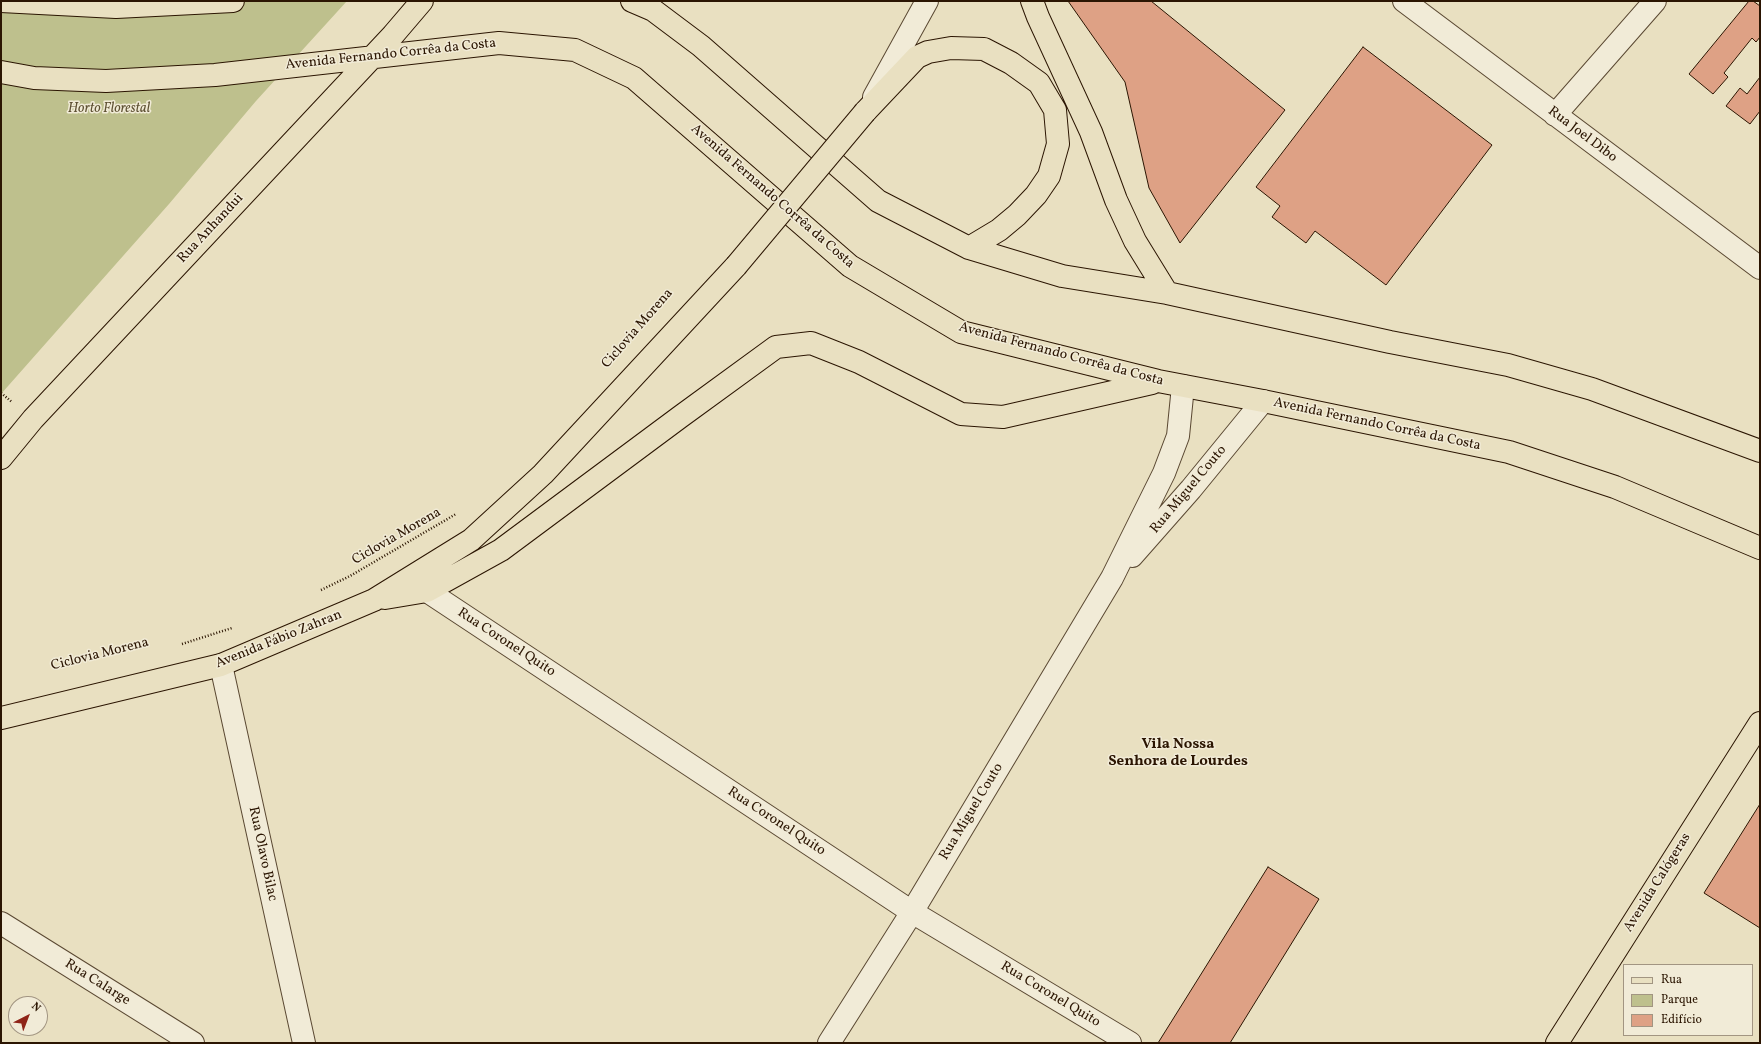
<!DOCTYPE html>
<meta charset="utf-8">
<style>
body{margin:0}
#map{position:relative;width:1761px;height:1044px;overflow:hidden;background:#e9e0c1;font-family:Vollkorn,serif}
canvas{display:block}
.frame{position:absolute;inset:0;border:2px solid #2b1502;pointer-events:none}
.legend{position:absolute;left:1623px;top:964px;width:130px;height:72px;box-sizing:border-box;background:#f1ebd7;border:1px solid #a29582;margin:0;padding:5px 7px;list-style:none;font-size:12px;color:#2b1502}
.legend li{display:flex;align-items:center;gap:8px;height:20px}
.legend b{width:20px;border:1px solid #a29582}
.north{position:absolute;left:8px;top:996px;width:40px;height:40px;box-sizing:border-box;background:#f1ebd7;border:1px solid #a29582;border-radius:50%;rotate:42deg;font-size:11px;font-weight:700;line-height:16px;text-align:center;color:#2b1502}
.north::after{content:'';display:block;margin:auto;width:14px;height:18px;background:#8f2418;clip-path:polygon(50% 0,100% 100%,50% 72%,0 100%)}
</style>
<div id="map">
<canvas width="1761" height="1044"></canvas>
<div class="frame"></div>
<ul class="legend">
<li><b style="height:5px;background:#e9e0c1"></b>Rua</li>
<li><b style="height:11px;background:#bec08d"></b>Parque</li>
<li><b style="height:11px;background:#dea185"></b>Edifício</li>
</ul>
<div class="north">N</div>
</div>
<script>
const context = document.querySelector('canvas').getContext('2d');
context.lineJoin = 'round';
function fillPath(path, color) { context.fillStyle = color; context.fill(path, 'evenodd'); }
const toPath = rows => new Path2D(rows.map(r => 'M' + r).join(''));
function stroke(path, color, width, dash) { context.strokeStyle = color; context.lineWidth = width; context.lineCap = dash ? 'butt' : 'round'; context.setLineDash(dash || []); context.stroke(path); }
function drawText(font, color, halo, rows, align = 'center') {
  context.font = font + ' Vollkorn,serif'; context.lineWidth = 3; context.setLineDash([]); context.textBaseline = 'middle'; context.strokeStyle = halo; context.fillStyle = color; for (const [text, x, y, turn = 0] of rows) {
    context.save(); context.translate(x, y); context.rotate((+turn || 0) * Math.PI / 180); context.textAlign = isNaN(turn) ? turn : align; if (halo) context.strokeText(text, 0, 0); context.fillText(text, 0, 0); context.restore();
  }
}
const green = toPath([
 [1,1,347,1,256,101,169,204,1,394]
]);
const building = toPath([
 [1068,1,1151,1,1285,110,1180,243,1149,188,1125,82,1068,1],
 [1749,1,1753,1,1760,6,1760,37,1756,42,1752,38,1724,73,1728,77,1713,94,1689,74,1749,1],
 [1363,47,1492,145,1386,285,1315,231,1306,243,1272,217,1280,206,1256,187,1363,47],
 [1760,77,1760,111,1750,124,1726,106,1740,88,1747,94,1760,77],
 [1760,804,1760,928,1704,893,1760,804],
 [1268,867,1319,899,1230,1043,1158,1043,1268,867]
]);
const path = toPath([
 [1,393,12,402],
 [321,590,350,576,456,514],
 [182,644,232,628]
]);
const minor = toPath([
 [1404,1,1760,268],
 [874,97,927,1],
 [1555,115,1655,1],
 [1132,556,1191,489,1263,401],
 [415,579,427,591,912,912,1130,1043],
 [221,665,304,1043],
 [1,923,193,1043],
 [829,1043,912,912,1112,578,1164,473,1178,436,1183,386]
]);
const major = toPath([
 [1,1,116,7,233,1],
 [632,1,653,10,701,46,878,201,969,248,1062,276,1167,293,1390,342,1508,365,1592,389,1760,451],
 [1032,1,1038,17,1091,132,1116,200,1135,241,1167,293],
 [1,72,34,78,106,81,215,75,499,43,575,50,634,78,850,266,961,332,1158,381,1263,401,1509,452,1615,487,1760,548],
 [865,112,917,57,928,52,951,48,984,49,1011,63,1039,83,1055,110,1058,144,1049,176,1036,195,1017,215,999,230,969,248],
 [1,458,33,419,393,35,422,1],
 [385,598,427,591,501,550,680,417,776,347,811,343,859,362,961,414,1003,417,1152,383],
 [1,718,221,665,374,600,471,540,543,474,736,266],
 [1557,1043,1760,723]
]);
const majorBridge = toPath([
 [736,266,865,112]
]);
const streetNames = [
 ["Avenida Fernando Corrêa da Costa",391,55,-6],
 ["Rua Joel Dibo",1582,135,37],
 ["Avenida Fernando Corrêa da Costa",772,197,41],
 ["Rua Anhandui",211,229,-47],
 ["Ciclovia Morena",638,329,-49],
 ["Avenida Fernando Corrêa da Costa",1061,355,15],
 ["Avenida Fernando Corrêa da Costa",1377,425,12],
 ["Rua Miguel Couto",1189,490,-50],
 ["Ciclovia Morena",397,537,-30],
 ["Avenida Fábio Zahran",279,640,-22],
 ["Rua Coronel Quito",506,643,33],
 ["Ciclovia Morena",100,655,-14],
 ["Rua Miguel Couto",972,812,-59],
 ["Rua Coronel Quito",776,822,33],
 ["Rua Olavo Bilac",262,854,78],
 ["Avenida Calógeras",1658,883,-58],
 ["Rua Calarge",97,983,32],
 ["Rua Coronel Quito",1050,995,31]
];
const parkNames = [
 ["Horto Florestal",109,109]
];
const neighbourhoodNames = [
 ["Vila Nossa",1178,745],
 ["Senhora de Lourdes",1178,762]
];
fillPath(green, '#bec08d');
fillPath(building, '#dea185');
stroke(building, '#2b1502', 1);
stroke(minor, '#5a4832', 24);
stroke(major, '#2b1502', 24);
stroke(path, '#2b1502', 2.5, [1, 2]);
stroke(minor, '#f1ebd7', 22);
stroke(major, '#e9e0c1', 22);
stroke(majorBridge, '#2b1502', 24, []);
stroke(majorBridge, '#e9e0c1', 22);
drawText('14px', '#2b1502', '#f1ebd7', streetNames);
drawText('italic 14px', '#5e5133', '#f1ebd7', parkNames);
drawText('bold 15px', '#2b1502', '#f1ebd7', neighbourhoodNames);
</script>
